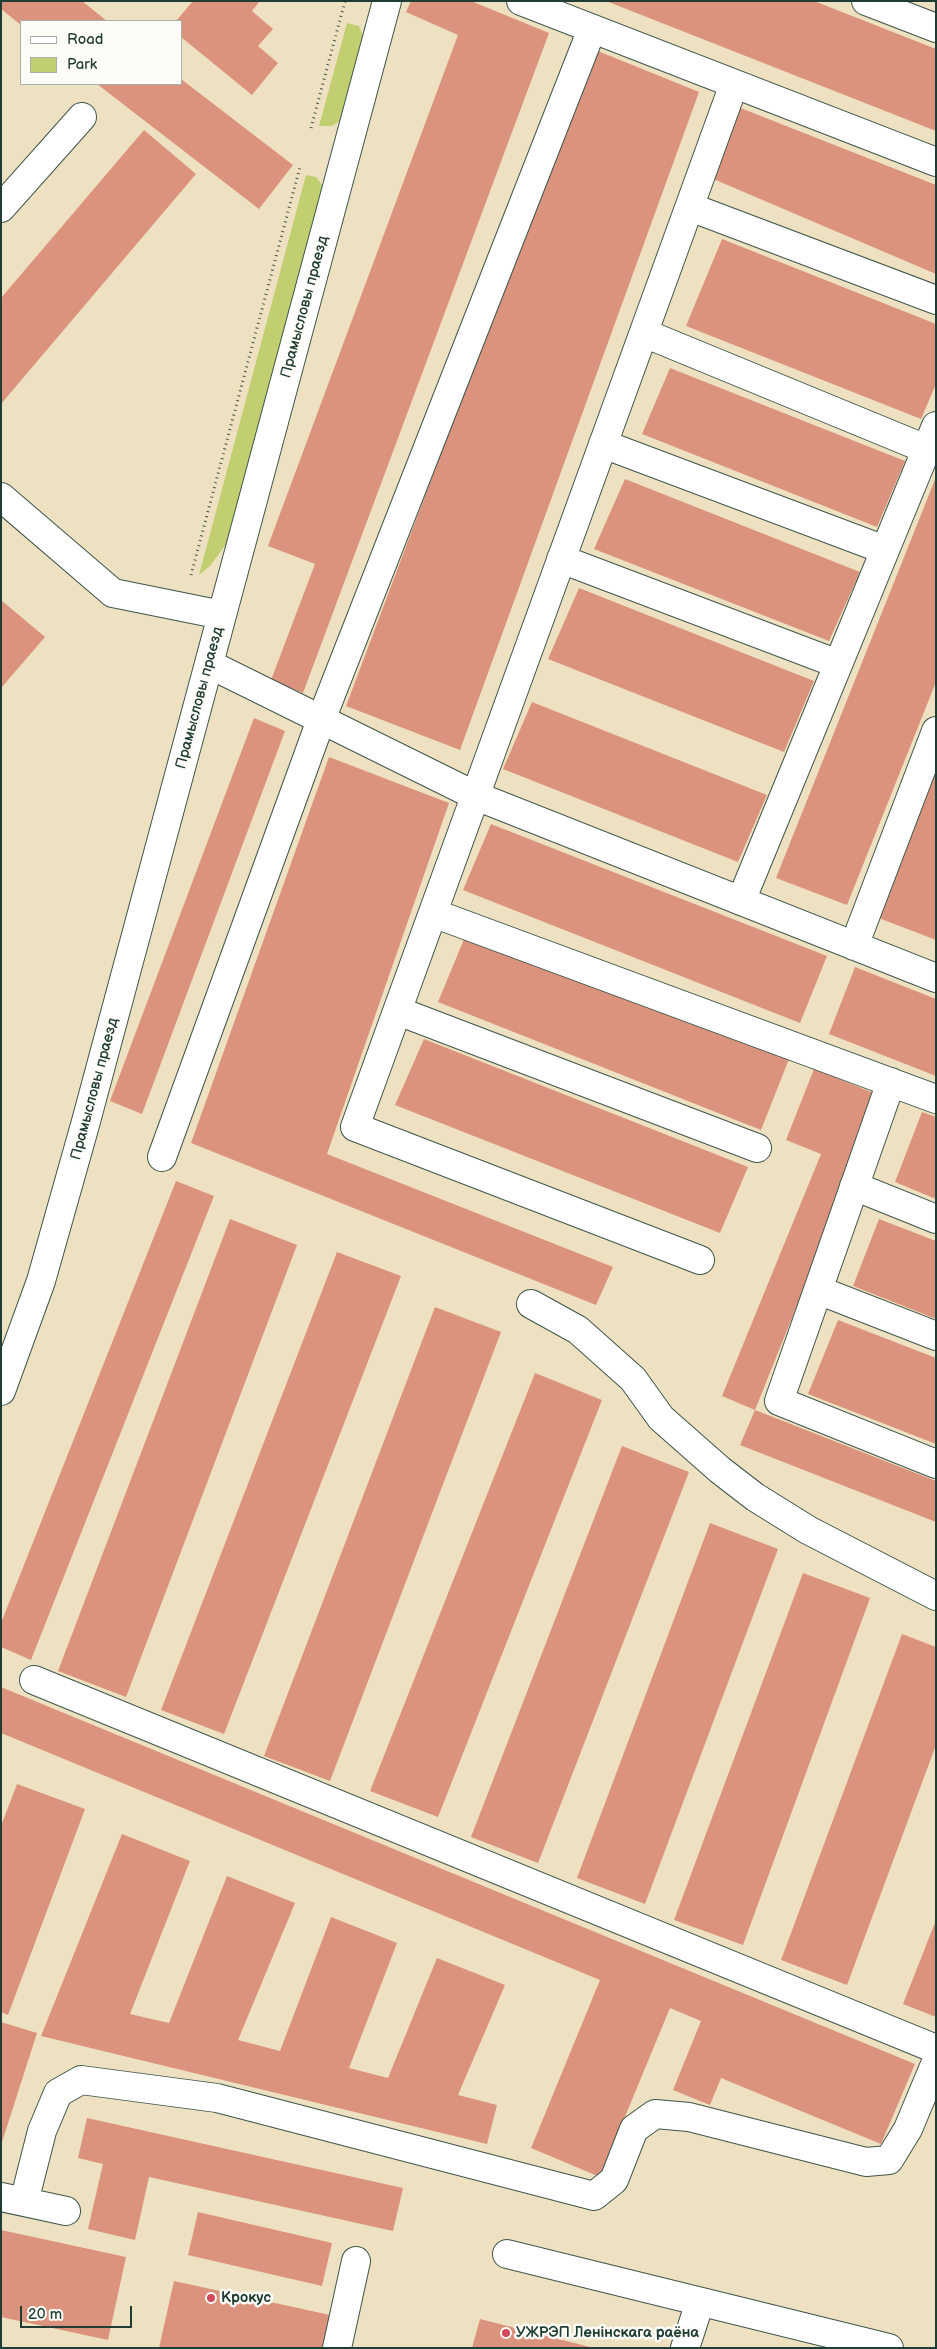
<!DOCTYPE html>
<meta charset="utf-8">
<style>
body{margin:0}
#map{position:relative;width:937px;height:2349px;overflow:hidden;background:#eee1c1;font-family:"Balsamiq Sans",sans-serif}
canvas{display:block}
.frame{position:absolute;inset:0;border:2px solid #1f3d34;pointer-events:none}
.legend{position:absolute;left:20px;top:20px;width:162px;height:65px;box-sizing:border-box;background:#fdfcf7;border:1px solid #a4b0a9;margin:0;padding:6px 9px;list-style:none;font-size:15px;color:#1f3d34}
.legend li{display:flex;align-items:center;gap:10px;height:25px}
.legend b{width:25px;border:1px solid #a4b0a9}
.scale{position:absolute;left:20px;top:2306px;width:112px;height:22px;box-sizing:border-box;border:2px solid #1f3d34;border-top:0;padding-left:6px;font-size:15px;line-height:18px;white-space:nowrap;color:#1f3d34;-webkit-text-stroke:4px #fdfcf7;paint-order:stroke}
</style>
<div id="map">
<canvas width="937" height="2349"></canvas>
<div class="frame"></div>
<ul class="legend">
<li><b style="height:6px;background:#fff"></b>Road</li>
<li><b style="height:14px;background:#c2cf70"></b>Park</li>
</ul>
<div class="scale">20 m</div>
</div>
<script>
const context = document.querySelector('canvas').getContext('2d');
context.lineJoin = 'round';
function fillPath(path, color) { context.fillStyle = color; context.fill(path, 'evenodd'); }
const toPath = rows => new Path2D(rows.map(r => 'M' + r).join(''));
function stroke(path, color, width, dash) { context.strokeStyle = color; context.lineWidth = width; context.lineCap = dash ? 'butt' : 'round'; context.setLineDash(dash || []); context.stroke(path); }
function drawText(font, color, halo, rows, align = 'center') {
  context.font = font + ' "Balsamiq Sans",sans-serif'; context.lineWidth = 5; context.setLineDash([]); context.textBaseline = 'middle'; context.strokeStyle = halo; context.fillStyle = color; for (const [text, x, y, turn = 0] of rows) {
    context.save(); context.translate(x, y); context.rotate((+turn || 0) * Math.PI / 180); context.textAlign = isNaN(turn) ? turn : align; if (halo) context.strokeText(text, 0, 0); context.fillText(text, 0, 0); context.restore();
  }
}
const green = toPath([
 [347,23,359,26,363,36,340,121,332,126,319,126],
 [306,175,316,177,323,186,227,543,210,566,199,575]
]);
const building = toPath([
 [1,1,82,1,107,21,21,21,21,25,1,9],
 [193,1,260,1,252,11,273,29,258,46,278,63,252,95,181,37,181,21,176,21],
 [411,1,471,1,549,33,303,693,271,680,315,564,268,546,458,35,406,12],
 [606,1,814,1,936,49,936,131],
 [593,49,699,92,460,750,346,706],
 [181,79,293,165,259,209,97,84,181,84],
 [738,107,936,185,936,274,711,178],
 [144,130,196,174,1,404,1,298],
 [722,239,936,324,936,384,921,419,686,326],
 [670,368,905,461,877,527,642,434],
 [936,477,936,682,847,905,776,878],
 [625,479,860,572,829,641,594,549],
 [579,588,814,681,784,752,548,659],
 [1,600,45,637,1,688],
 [532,702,767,795,738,862,503,769],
 [254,718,285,731,142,1114,110,1101],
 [329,757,449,803,327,1154,613,1267,596,1305,191,1143],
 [936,767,936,940,876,917],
 [491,824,827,956,800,1023,463,890],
 [467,932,789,1059,761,1130,438,1002],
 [855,967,936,999,936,1076,829,1034],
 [424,1039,748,1167,720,1233,395,1105],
 [814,1069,881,1096,755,1410,722,1396,821,1154,786,1140],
 [922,1112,936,1117,936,1199,895,1182],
 [176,1181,214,1196,31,1660,1,1647,1,1623],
 [230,1219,297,1245,126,1697,58,1671],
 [879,1219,936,1241,936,1319,853,1286],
 [337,1252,401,1276,224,1734,161,1710],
 [435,1307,501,1332,330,1781,264,1756],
 [838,1320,936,1358,936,1444,808,1394],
 [535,1373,602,1400,438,1817,370,1791],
 [755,1410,936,1481,936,1522,740,1445],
 [622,1446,689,1472,538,1863,471,1837],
 [710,1523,778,1549,645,1904,577,1878],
 [803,1573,870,1598,743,1945,674,1920],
 [902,1634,936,1647,936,1745,847,1985,781,1960],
 [1,1687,915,2064,881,2144,721,2078,710,2105,673,2090,701,2021,670,2008,600,2177,531,2148,600,1980,1,1733],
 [17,1784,85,1809,8,2015,1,2012,1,1826],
 [122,1834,190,1861,130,2014,169,2023,227,1876,295,1903,238,2040,280,2051,331,1917,397,1943,349,2068,388,2078,437,1958,505,1985,458,2095,497,2105,487,2144,41,2036],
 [936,1920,936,2017,903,2004],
 [1,2022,37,2033,2,2142,1,2142],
 [87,2118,403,2188,393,2231,149,2177,135,2240,88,2229,103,2164,78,2158],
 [198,2212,332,2243,322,2286,188,2255],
 [1,2230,126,2257,108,2340,1,2317],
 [174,2281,330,2315,323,2348,159,2348],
 [480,2319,590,2347,590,2348,472,2348]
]);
const path = toPath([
 [311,128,345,1],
 [191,575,300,167]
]);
const minor = toPath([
 [521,1,936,162],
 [866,1,936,28],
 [690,207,936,300],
 [1,208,82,117],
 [644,333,926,449],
 [603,444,885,550],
 [1,497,113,593,222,615],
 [561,559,838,664],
 [209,664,476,796,936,978],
 [741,901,936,426],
 [433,913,936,1099],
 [854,946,936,731],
 [398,1011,757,1148],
 [891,1082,779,1401,936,1464],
 [162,1157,321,720,592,29],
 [854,1186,936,1219],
 [700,1260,355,1127,734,84],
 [818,1290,936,1336],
 [531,1304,578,1330,633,1379,661,1418,720,1470,755,1497,808,1530,936,1596],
 [1,1391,41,1281,85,1125,387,1],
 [34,1680,936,2049],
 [1,2197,66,2211],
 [24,2202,42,2131,58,2093,81,2080,217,2098,594,2196,614,2180,634,2129,655,2114,689,2117,866,2162,889,2160,908,2129,936,2062],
 [507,2254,889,2348],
 [337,2348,356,2261],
 [685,2348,700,2302]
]);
const markers = [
 [211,2298,5,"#d1495b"],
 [506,2333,5,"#d1495b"]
];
const streetNames = [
 ["Прамысловы праезд",305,307,-75],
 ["Прамысловы праезд",200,698,-75],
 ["Прамысловы праезд",95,1089,-75]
];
const poiNames = [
 ["Крокус",221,2298],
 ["УЖРЭП Ленінскага раёна",516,2333]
];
fillPath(green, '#c2cf70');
fillPath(building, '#dc937d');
stroke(minor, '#3e5649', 30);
stroke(path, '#3e5649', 3, [1, 4]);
stroke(minor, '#fff', 28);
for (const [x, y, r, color] of markers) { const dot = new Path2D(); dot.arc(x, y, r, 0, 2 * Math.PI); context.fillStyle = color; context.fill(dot); stroke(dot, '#fdfcf7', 2); }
drawText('15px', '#1f3d34', '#fdfcf7', streetNames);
drawText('bold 15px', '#1f3d34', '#fdfcf7', poiNames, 'left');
</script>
